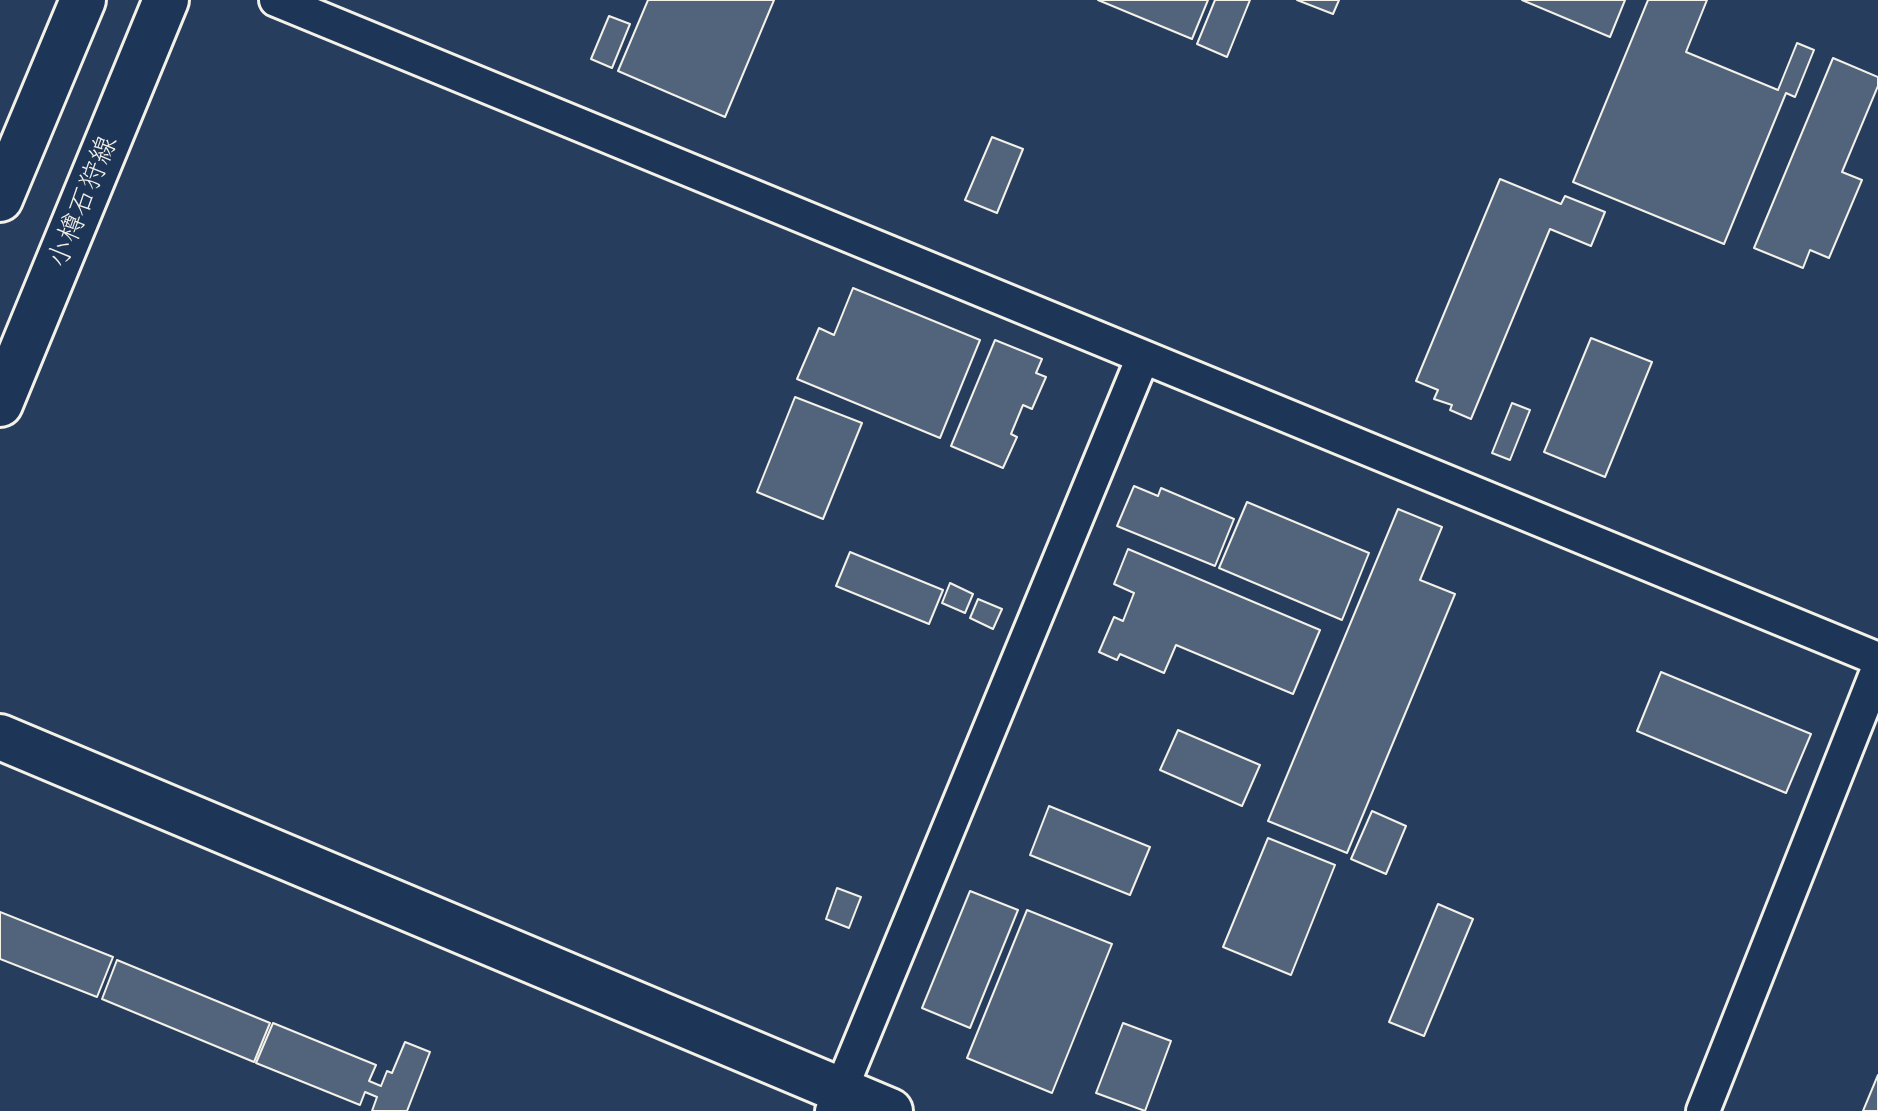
<!DOCTYPE html>
<meta charset="utf-8">
<style>
body{margin:0}
canvas{display:block;background:#263d5d}
</style>
<canvas width="1878" height="1111"></canvas>
<script>
const context = document.querySelector('canvas').getContext('2d');
context.lineJoin = 'round';
function fillPath(path, color) { context.fillStyle = color; context.fill(path, 'evenodd'); }
const toPath = rows => new Path2D(rows.map(r => 'M' + r).join(''));
function stroke(path, color, width, dash) { context.strokeStyle = color; context.lineWidth = width; context.lineCap = dash ? 'butt' : 'round'; context.setLineDash(dash || []); context.stroke(path); }
function drawText(font, color, halo, rows, align = 'center') {
  context.font = font + ' "Playpen Sans","Klee One",sans-serif'; context.lineWidth = 8; context.setLineDash([]); context.textBaseline = 'middle'; context.strokeStyle = halo; context.fillStyle = color; for (const [text, x, y, turn = 0] of rows) {
    context.save(); context.translate(x, y); context.rotate((+turn || 0) * Math.PI / 180); context.textAlign = isNaN(turn) ? turn : align; if (halo) context.strokeText(text, 0, 0); context.fillText(text, 0, 0); context.restore();
  }
}
const building = toPath([
 [648,0,774,0,725,117,618,71,648,0],
 [1098,0,1208,0,1192,39,1098,0],
 [1215,0,1250,0,1227,57,1197,44,1215,0],
 [1297,0,1339,0,1333,14,1297,0],
 [1522,0,1625,0,1610,37,1522,0],
 [1648,0,1707,0,1686,52,1778,90,1797,43,1814,50,1795,97,1786,93,1724,244,1573,182,1648,0],
 [609,16,630,24,612,68,591,59,609,16],
 [1833,58,1878,77,1878,86,1842,172,1862,180,1829,258,1810,250,1803,268,1754,248,1833,58],
 [992,137,1023,149,997,213,965,200,992,137],
 [1500,179,1561,204,1565,196,1605,212,1591,246,1550,229,1471,419,1450,410,1452,405,1434,399,1438,390,1416,381,1500,179],
 [853,288,980,340,940,438,797,379,819,328,834,335,853,288],
 [1591,338,1652,362,1605,477,1544,452,1591,338],
 [995,340,1042,359,1036,373,1046,377,1032,409,1023,405,1011,434,1017,437,1003,468,951,446,995,340],
 [795,397,862,423,823,519,757,492,795,397],
 [1512,403,1530,410,1510,460,1492,453,1512,403],
 [1134,486,1158,496,1161,488,1234,519,1215,566,1117,526,1134,486],
 [1247,502,1369,553,1342,620,1219,568,1247,502],
 [1398,509,1442,527,1420,580,1455,594,1347,853,1268,821,1398,509],
 [1128,549,1320,630,1293,694,1176,645,1164,673,1120,654,1117,660,1099,652,1114,617,1123,621,1134,593,1114,584,1128,549],
 [850,552,943,590,929,624,836,586,850,552],
 [950,583,973,594,965,613,942,603,950,583],
 [978,599,1002,609,993,629,970,618,978,599],
 [1661,672,1811,734,1786,793,1637,731,1661,672],
 [1178,730,1260,765,1242,806,1160,770,1178,730],
 [1049,806,1150,847,1130,895,1030,855,1049,806],
 [1372,811,1406,826,1386,874,1351,859,1372,811],
 [1268,838,1335,865,1291,975,1223,947,1268,838],
 [837,888,861,897,849,928,826,919,837,888],
 [970,891,1018,910,970,1028,922,1008,970,891],
 [1438,904,1473,919,1424,1036,1389,1022,1438,904],
 [1027,910,1112,944,1052,1093,967,1058,1027,910],
 [0,912,113,957,97,997,0,959,0,912],
 [117,960,270,1023,254,1062,102,999,117,960],
 [273,1023,376,1065,369,1081,381,1086,387,1071,392,1073,405,1042,430,1052,407,1111,372,1111,377,1097,365,1092,360,1105,256,1063,273,1023],
 [1123,1023,1171,1041,1145,1111,1096,1093,1123,1023],
 [1878,1075,1878,1111,1863,1111,1878,1075]
]);
const street = toPath([
 [276,0,1878,659],
 [832,1111,1143,357],
 [1703,1111,1878,669]
]);
const secondary = toPath([
 [0,199,83,0],
 [0,404,166,0],
 [0,737,890,1111]
]);
const streetNames = [
 ["小樽石狩線",83,202,-68]
];
fillPath(building, '#52647b');
stroke(building, '#f4f1e8', 2);
stroke(street, '#f4f1e8', 38);
stroke(secondary, '#f4f1e8', 50);
stroke(street, '#1d3557', 32);
stroke(secondary, '#1d3557', 44);
drawText('28px', '#f4f1e8', '#1d3557', streetNames);
</script>
